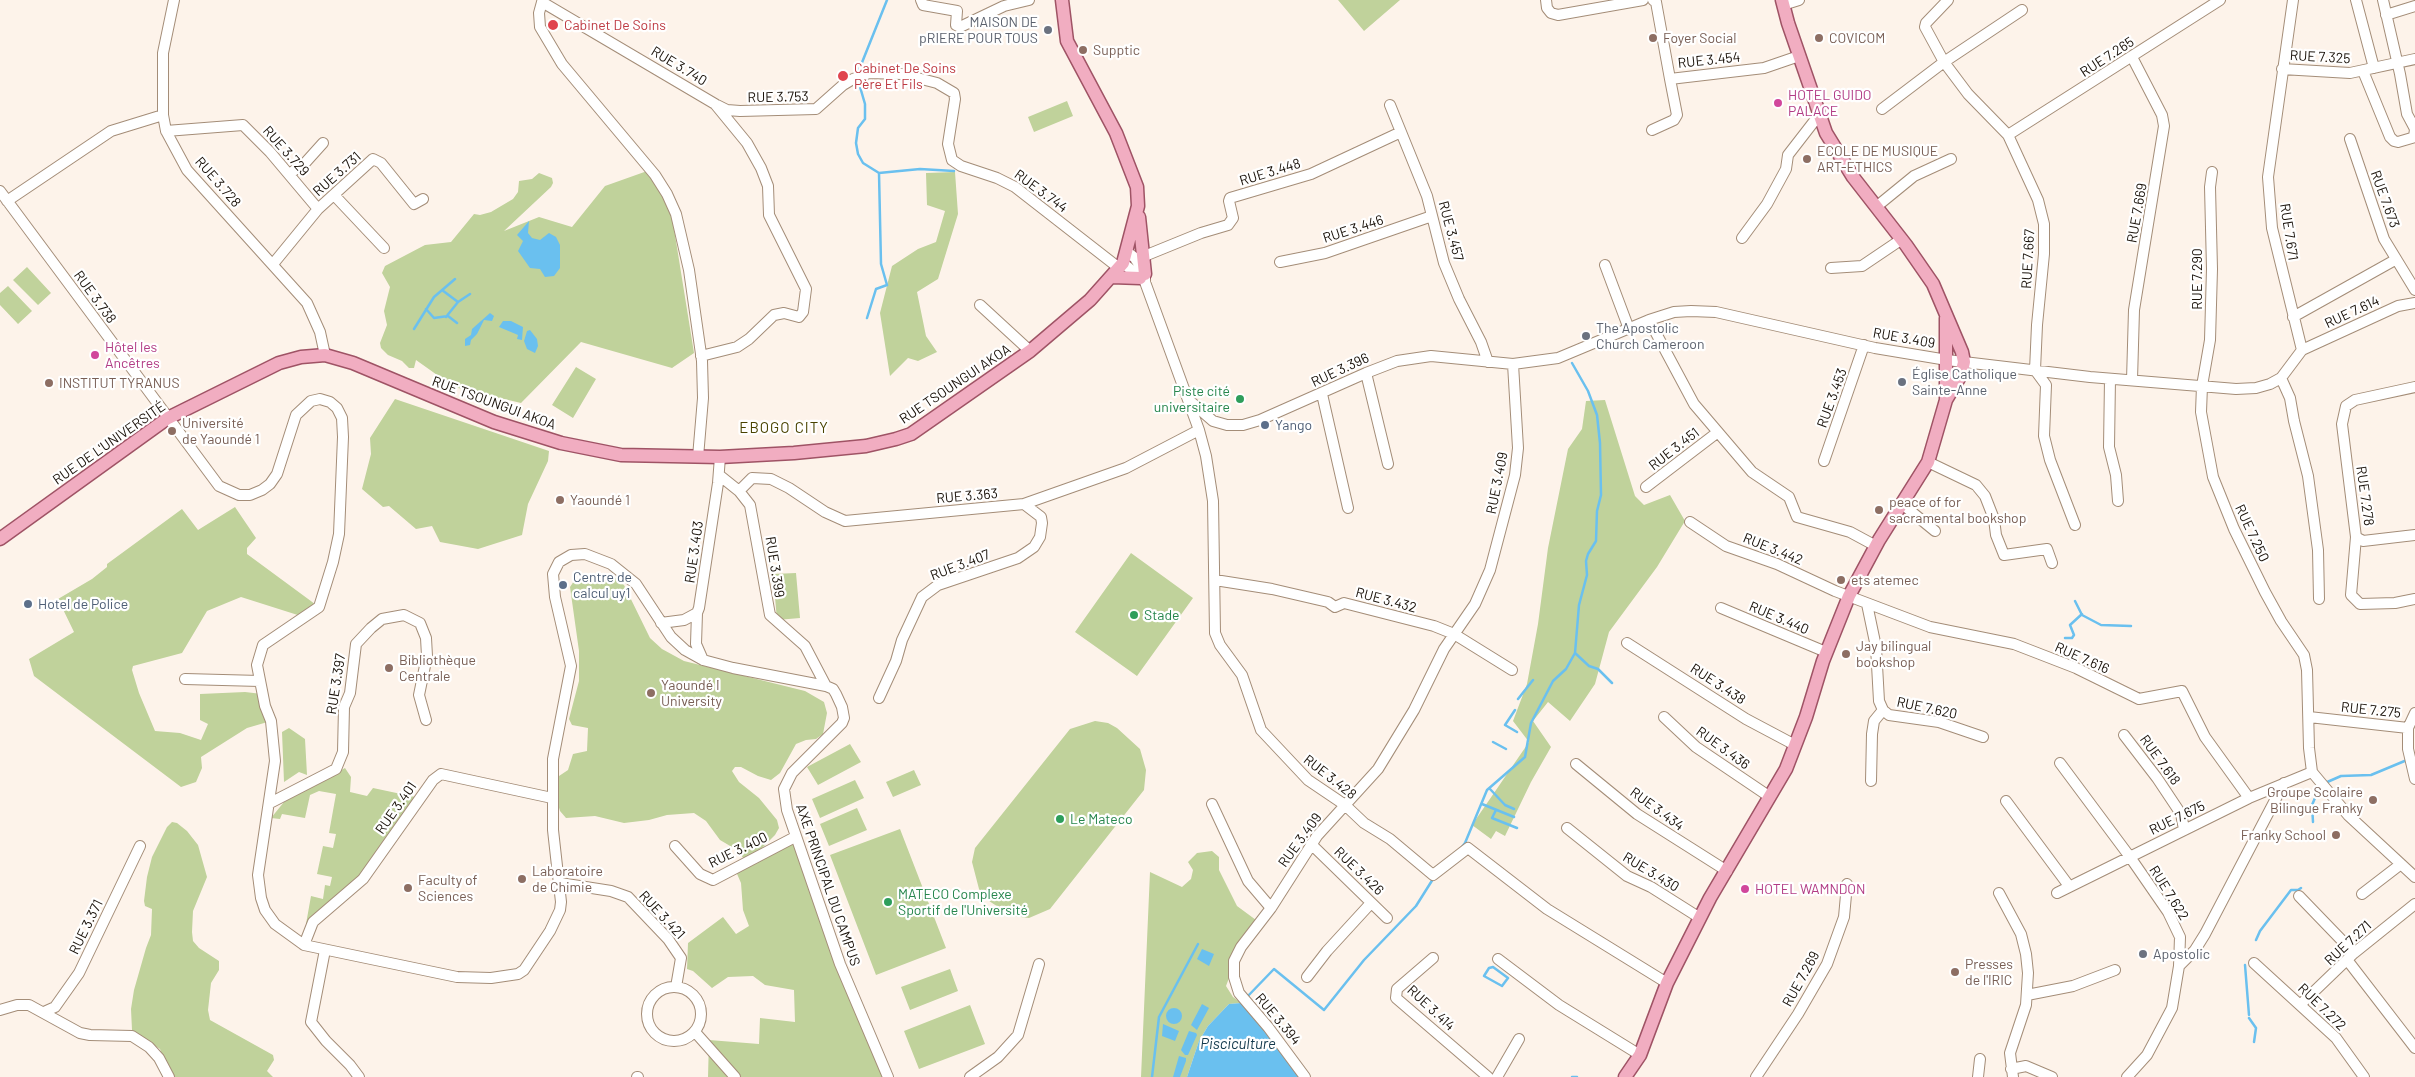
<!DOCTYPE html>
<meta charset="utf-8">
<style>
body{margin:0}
canvas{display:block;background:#fdf3ea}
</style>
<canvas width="2415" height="1077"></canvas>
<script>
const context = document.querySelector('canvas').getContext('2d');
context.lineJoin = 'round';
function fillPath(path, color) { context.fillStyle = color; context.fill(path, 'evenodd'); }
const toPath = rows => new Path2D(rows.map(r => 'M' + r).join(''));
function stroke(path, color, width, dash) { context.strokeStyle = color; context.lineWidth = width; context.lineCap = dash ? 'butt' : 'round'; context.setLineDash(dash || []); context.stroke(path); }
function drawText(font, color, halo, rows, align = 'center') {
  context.font = font + ' Barlow,sans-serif'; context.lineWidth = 4.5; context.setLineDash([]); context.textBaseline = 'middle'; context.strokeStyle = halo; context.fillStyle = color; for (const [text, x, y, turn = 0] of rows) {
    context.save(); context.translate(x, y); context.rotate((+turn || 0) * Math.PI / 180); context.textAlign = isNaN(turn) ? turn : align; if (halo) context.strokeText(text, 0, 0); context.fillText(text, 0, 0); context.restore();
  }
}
const green = toPath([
 [1338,0,1400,0,1364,31],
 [1067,101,1073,116,1034,132,1028,117],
 [650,170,670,204,694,353,672,368,581,342,521,403,454,387,416,360,414,368,409,368,402,361,388,355,381,348,380,343,387,325,384,311,390,287,382,273,385,266,425,245,451,242,474,214,480,215,491,212,513,199,518,192,519,181,532,179,539,173,552,178,553,183,551,187,504,231,539,217,572,227,605,186],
 [955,172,958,214,938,279,917,292,926,336,937,352,918,361,908,358,890,376,880,313,892,266,918,249,936,242,945,211,927,205,926,173],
 [27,267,51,293,38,305,13,280],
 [8,286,32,311,18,324,0,305,0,293],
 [576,367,596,379,573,418,552,405],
 [395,399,549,451,548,461,528,504,522,535,478,549,440,542,432,526,416,529,389,506,383,507,362,489,371,454,370,438],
 [1605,400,1635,496,1644,505,1670,495,1685,521,1657,567,1609,632,1595,684,1570,721,1548,702,1533,721,1551,747,1531,782,1505,836,1496,831,1491,839,1472,825,1529,742,1513,721,1527,684,1538,624,1548,548,1568,449,1582,429,1586,401],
 [235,507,256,538,247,548,247,554,319,607,304,617,241,597,207,611,182,653,133,666,132,670,139,693,155,731,180,733,201,740,208,724,200,720,200,694,245,692,262,694,271,721,247,728,201,757,202,768,196,782,181,787,34,676,29,659,74,632,58,599,92,579,107,567,107,564,182,509,198,530],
 [1131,553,1193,598,1137,676,1075,632],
 [594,573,616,578,624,585,650,638,662,649,684,661,805,691,824,702,827,713,823,734,816,739,806,740,796,744,780,773,771,780,758,776,741,767,735,767,732,771,739,782,759,798,777,820,779,828,775,835,759,851,744,859,737,850,720,840,706,821,694,813,667,815,649,820,624,823,595,816,566,818,560,811,557,801,559,776,568,770,573,754,587,751,588,728,572,725,569,719,579,681,579,651,570,587,574,581,582,576],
 [796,573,800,618,777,620,773,574],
 [1095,721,1108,723,1117,728,1140,749,1146,770,1144,790,1050,909,1029,918,1012,916,986,899,979,889,972,862,975,848,1070,729],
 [289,728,305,739,307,775,299,772,284,782,282,732],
 [850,744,861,762,818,785,807,767],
 [345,768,351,777,350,792,367,796,373,788,420,798,363,879,313,922,306,924,311,896,323,899,325,885,330,886,332,877,317,874,323,846,333,848,336,834,329,833,336,794,319,791,310,795,305,818,282,814,280,819,271,818,284,802],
 [914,770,921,785,893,797,886,782],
 [855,780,864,798,820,818,812,799],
 [857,808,867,830,829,846,820,824],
 [172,822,177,823,187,831,198,845,207,877,193,911,192,932,193,941,199,948,219,961,219,970,211,983,208,1010,210,1020,273,1055,274,1060,267,1071,273,1077,171,1077,160,1049,132,1030,131,1009,134,990,146,948,151,935,152,909,145,906,144,901,147,877,152,857,167,827],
 [900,829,946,948,876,975,830,855],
 [795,837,888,1077,708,1077,709,1040,759,1044,760,1018,795,1022,794,990,765,985,753,976,728,977,712,988,693,971,687,969,688,943,723,917,736,934,749,926,743,910,741,883,734,867],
 [1212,851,1219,857,1219,870,1237,906,1256,920,1237,957,1226,986,1233,997,1241,1003,1229,1004,1208,1026,1199,1041,1187,1077,1141,1077,1150,872,1182,887,1191,879,1193,870,1188,862,1197,853],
 [950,969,958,991,910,1010,901,987],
 [970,1005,985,1044,919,1069,904,1031]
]);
const water = toPath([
 [529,221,528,233,532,238,540,240,549,233,556,237,560,245,560,268,554,276,545,277,540,269,530,268,518,251,523,241,517,235],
 [490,313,494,316,492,321,484,320,477,334,471,340,470,345,465,346,465,339,471,335,472,329],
 [503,321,511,321,523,327,522,340,517,339,518,335,499,327],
 [530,330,537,339,538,346,535,353,527,349,524,341,527,331],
 [1202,949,1214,954,1209,966,1197,959],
 [1241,1003,1262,1022,1302,1077,1187,1077,1199,1041,1208,1026,1229,1004],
 [1202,1004,1209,1008,1197,1030,1191,1025],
 '1166 1016a8 8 0 1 1 16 0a8 8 0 1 1-16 0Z',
 [1163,1024,1179,1031,1175,1041,1162,1036],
 [1189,1031,1196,1033,1197,1035,1188,1055,1185,1055,1181,1050],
 [1179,1056,1186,1058,1186,1061,1180,1077,1173,1077]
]);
const stream = toPath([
 [857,75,887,0],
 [858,80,865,104,865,119,858,128,856,143,858,154,863,163,879,173,920,169,954,171],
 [442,290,458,302],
 [426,309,434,318,448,316,457,323],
 [446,317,458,302,470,294],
 [867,318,876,289,887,285,881,264,879,173],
 [414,329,434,297,455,279],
 [2075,601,2082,615,2101,625,2131,626],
 [2065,638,2072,638,2074,635,2070,625,2082,614],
 [1575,653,1589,666,1598,669,1612,683],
 [1518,699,1533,680],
 [1515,710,1505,725,1517,732],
 [1493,742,1506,749],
 [2325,783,2341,776,2371,775,2407,760],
 [1490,789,1505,805,1514,809],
 [1482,804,1514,817],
 [1496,810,1492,818,1517,828],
 [2313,822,2312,805,2318,791],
 [1462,847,1465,843,1487,790,1525,757,1531,723,1553,681,1566,669,1575,653,1579,605,1587,575,1586,561,1588,554,1596,541,1597,511,1601,495,1600,443,1597,415,1588,391,1572,363],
 [2256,940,2260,931,2291,890,2298,890,2301,888],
 [2245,965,2249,1015],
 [1493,967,1508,978,1502,986,1484,976,1489,968,1493,967],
 [1246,998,1274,969,1324,1010,1364,960,1416,906,1433,879],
 [2249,1018,2256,1028,2254,1042],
 [1152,1077,1159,1017,1198,944],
 [1572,1077,1577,1077]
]);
const minor = toPath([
 [174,0,163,53,163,115,166,131,187,170,307,303,320,332,325,355],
 [921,0,923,5,957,11,956,25,960,27,1004,6,1029,0],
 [1546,0,1547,8,1551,13,1558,15,1643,0],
 [1653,0,1656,2,1670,79,1764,68,1799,56],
 [1948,0,1926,23,1925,27,1944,62,1968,94,2008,135,2038,200,2044,224,2044,254,2037,325,2035,370,2046,385,2044,436,2050,460,2075,525],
 [2293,0,2268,177,2272,228,2302,350],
 [2356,0,2374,68],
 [2383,0,2400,74,2407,114,2415,129,2414,137],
 [1783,5,1799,0],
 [2386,15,2415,6],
 [2132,57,2162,115,2164,126,2134,310,2132,380],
 [2282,69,2350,73,2415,59],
 [2363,71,2390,137,2394,141,2398,142,2415,137],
 [717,105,727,110,740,111,816,109,843,85,853,79,869,73,902,74,937,83,954,93,955,99,948,144,952,160,961,166,997,178,1015,187,1119,268],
 [1390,105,1427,196,1444,263,1459,299,1481,342,1488,362],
 [1882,109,1944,62,2022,10],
 [1652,130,1674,120,1677,115,1670,79],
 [166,131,243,125,270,152,318,209],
 [2008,135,2220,0],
 [2350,139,2384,239,2415,290],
 [2212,172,2210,187,2212,269,2210,340,2202,386,2201,412,2213,477,2234,529,2265,592,2281,621,2304,655,2307,670,2309,748,2312,772,2348,815,2415,877],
 [289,174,305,163,323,143],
 [0,191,219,486,239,495,250,495,262,490,270,484,277,474,296,415,311,401,320,399,330,402,337,408,342,418,343,437,339,534,333,562,319,607,263,645,257,665,265,706,271,721,275,761,258,875,261,898,265,910,275,924,304,945,457,977,491,978,518,974,524,970,550,931,560,910,561,902,553,830,553,759,571,666,555,597,553,574,559,562,571,555,585,554,611,564,636,584,671,637,685,650,703,660,733,668,826,686,833,689,836,694,842,707,844,718,842,723,792,773,784,789,787,810,840,964,888,1077],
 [334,195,384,248],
 [7,201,111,131,163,115],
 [1876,207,1914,176,1951,159],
 [1742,238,1767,204,1786,169,1788,155,1819,115],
 [1126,251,1135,258,1145,274,1145,282,1199,430,1206,456,1213,501,1215,633,1220,645,1242,675,1261,730,1308,780,1345,805,1364,823,1390,839,1433,875,1468,848,1547,909,1667,983],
 [1142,257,1201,233,1228,225,1233,218,1229,201,1230,198,1311,174,1401,132],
 [1280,262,1325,253,1432,216],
 [1123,263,1143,280],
 [273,264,318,209,373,159,381,163,414,204,423,199],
 [1605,265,1629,329],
 [1831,268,1862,266,1902,239],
 [980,305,1030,351],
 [2293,317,2395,260],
 [1649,320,1694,404,1752,472,1789,497,1797,517,1850,532,1876,546],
 [1366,373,1388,464],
 [2281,378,2290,398,2294,421,2308,476,2318,550,2319,599],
 [2110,379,2109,447,2116,475,2118,501],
 [2415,387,2355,400,2346,406,2342,424,2356,537,2351,595,2360,604,2395,603,2415,599],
 [1322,394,1348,508],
 [1190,401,1213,421,1227,425,1243,425,1260,420,1366,373,1397,361,1431,356,1513,364,1558,358,1649,320,1674,312,1691,311,1716,312,1875,348,1947,360,2090,377,2236,389,2256,388,2270,384,2281,378,2302,350,2398,306,2415,303],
 [698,457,703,398,702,361,689,270,676,214,667,194,655,175,562,64,540,27,539,13,542,2,715,104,747,143,761,168,768,186,769,215,806,289,803,312,799,317,784,313,774,315,749,339,737,347,701,356],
 [1824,461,1864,345],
 [1928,462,1976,485,1985,496,1994,519,1996,535,2004,555,2047,549,2052,563],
 [719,475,739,491,750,505,770,615,805,646,826,686],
 [1646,487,1718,432],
 [739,491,752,478,771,479,789,488,825,512,845,521,1024,504,1126,468,1199,430],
 [1902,504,1935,531],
 [1690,522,1726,546,1777,564,1835,591,1930,627,2014,644,2076,668,2139,699,2182,691,2205,737,2249,798],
 [2356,537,2363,541,2415,535],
 [1215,580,1272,589,1328,602,1335,607,1344,603,1434,626,1454,634,1512,670],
 [1867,604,1876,647,1879,701,1883,710,1889,715,1939,722,1983,737],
 [1721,608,1826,652],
 [697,613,696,644,703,660],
 [661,623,684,620,697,613,699,608,718,483,720,457],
 [1627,643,1746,719,1795,745],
 [185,679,260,681],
 [879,698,896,661,902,640,922,597,938,585,1018,558,1034,547,1040,537,1042,523,1041,517,1024,504],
 [1664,717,1696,747,1770,797],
 [2309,717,2408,728,2408,749,2415,779],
 [2408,728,2415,713],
 [2124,735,2157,778,2181,814,2184,829],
 [2060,763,2130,857,2168,912,2180,937,2179,966,2172,1008,2147,1055,2127,1077],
 [1576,764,1637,814,1727,871],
 [1871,781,1872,734,1874,721,1883,710],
 [2006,801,2069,886],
 [270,803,336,769,343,752,344,707,350,693,356,644,371,628,382,619,404,615,420,623,426,638,427,656,419,695,426,720],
 [1212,804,1248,881,1271,908],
 [1567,828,1627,876,1651,887,1700,918],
 [1311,844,1387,918],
 [675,846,700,874,713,880,795,837],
 [560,883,611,891,628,897,668,939,681,958,676,987],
 [1999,893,2021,934,2026,954,2028,973,2026,1005,2010,1053,2013,1077],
 [2057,893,2249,798,2312,772],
 [2362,894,2401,864],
 [2299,896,2354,953],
 [304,945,313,922,363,879,433,780,441,774,552,798],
 [325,950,311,1022,326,1041,350,1065,359,1077],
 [1433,958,1397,989,1396,998,1488,1077],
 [1498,959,1559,1005,1640,1055],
 [2348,961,2415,1048],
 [2254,963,2336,1038,2364,1077],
 [2179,966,2195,950,2205,934,2284,783],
 [1307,977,1327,951,1371,903],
 '647 1014a27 27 0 1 1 54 0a27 27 0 1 1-54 0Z',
 [2027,995,2073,986,2115,970],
 [2301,1004,2354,953,2415,904],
 [0,1010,17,1005,29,1005,80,1033,90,1035,132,1036,149,1047,159,1058,169,1077],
 [44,1012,55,1007,79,973,140,846],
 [695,1032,735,1077],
 [2011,1069,2026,1066,2052,1077],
 [637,1077,638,1077],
 [970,1077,998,1057,1018,1035,1039,964],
 [1305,1077,1268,1027,1239,993,1234,977,1234,961,1241,947,1271,908,1317,836,1378,769,1414,710,1444,649,1475,604,1490,570,1515,475,1518,448,1513,364],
 [1497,1077,1519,1039],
 [1756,1077,1798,1014,1827,964,1844,917,1847,884],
 [1978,1077,1980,1059]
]);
const major = toPath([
 [1782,0,1788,23,1826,133,1853,177,1906,245,1933,284,1962,352,1964,362,1961,375,1946,400],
 [1139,217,1145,274],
 [1112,277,1140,278],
 [0,539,168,418,279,363,301,357,325,355,353,363,494,422,561,443,621,455,720,457,794,453,866,446,896,439,911,434,1030,351,1090,300,1123,263,1138,206,1137,187,1116,133,1067,41,1062,0],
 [1625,1077,1640,1055,1667,983,1710,898,1786,769,1806,717,1823,661,1849,596,1879,540,1928,462,1946,400,1946,318]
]);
const markers = [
 [553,25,6,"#e0444e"],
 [1048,30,5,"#6b7280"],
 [1653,38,5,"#8d6e63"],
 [1819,38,5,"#8d6e63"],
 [1083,50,5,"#8d6e63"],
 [843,76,6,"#e0444e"],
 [1778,103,5,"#d1479c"],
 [1807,159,5,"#8d6e63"],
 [1586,336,5,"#6b7280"],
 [95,355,5,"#d1479c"],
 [1902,382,5,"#6b7280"],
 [49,383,5,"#8d6e63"],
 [1240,399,5,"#2e9e5b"],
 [1265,425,5,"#5c6f8a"],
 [172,431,5,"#8d6e63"],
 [560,500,5,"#8d6e63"],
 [1879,510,5,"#8d6e63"],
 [1841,580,5,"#8d6e63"],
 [563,585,5,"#5c6f8a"],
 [28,604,5,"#5c6f8a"],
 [1134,615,5,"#2e9e5b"],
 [1846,654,5,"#8d6e63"],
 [389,668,5,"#8d6e63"],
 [651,693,5,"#8d6e63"],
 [2373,800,5,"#8d6e63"],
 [1060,819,5,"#2e9e5b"],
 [2336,835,5,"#8d6e63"],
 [522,879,5,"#8d6e63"],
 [408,888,5,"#8d6e63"],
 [1745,889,5,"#d1479c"],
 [888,902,5,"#2e9e5b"],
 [2143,954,5,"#6b7280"],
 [1955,972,5,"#8d6e63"]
];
const worshipNames = [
 ["MAISON DE",1038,22,"right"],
 ["pRIERE POUR TOUS",1038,38,"right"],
 ["The Apostolic",1596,328],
 ["Church Cameroon",1596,344],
 ["Église Catholique",1912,374],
 ["Sainte-Anne",1912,390],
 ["Apostolic",2153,954]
];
const healthNames = [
 ["Cabinet De Soins",564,25],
 ["Cabinet De Soins",854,68],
 ["Père Et Fils",854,84]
];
const educationNames = [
 ["Foyer Social",1663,38],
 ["COVICOM",1829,38],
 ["Supptic",1093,50],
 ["ECOLE DE MUSIQUE",1817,151],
 ["ART-ETHICS",1817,167],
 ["INSTITUT TYRANUS",59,383],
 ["Université",182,423],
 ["de Yaoundé 1",182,439],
 ["Yaoundé 1",570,500],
 ["peace of for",1889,502],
 ["sacramental bookshop",1889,518],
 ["ets atemec",1851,580],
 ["Jay bilingual",1856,646],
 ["bookshop",1856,662],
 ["Bibliothèque",399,660],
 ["Centrale",399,676],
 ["Yaoundé I",661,685],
 ["University",661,701],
 ["Groupe Scolaire",2363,792,"right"],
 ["Bilingue Franky",2363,808,"right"],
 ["Franky School",2326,835,"right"],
 ["Laboratoire",532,871],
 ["de Chimie",532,887],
 ["Faculty of",418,880],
 ["Sciences",418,896],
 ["Presses",1965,964],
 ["de l'IRIC",1965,980]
];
const streetNames = [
 ["RUE 7.265",2107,57,-33],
 ["RUE 7.325",2320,57,3],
 ["RUE 3.454",1709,60,-6],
 ["RUE 3.740",679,66,31],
 ["RUE 3.753",778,97,-1],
 ["RUE 3.729",286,151,48],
 ["RUE 3.448",1270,172,-17],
 ["RUE 3.731",337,174,-42],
 ["RUE 3.728",218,182,49],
 ["RUE 3.744",1041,191,36],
 ["RUE 7.673",2385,199,70],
 ["RUE 7.669",2137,213,-80],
 ["RUE 3.446",1353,229,-18],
 ["RUE 3.457",1451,231,75],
 ["RUE 7.671",2289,232,81],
 ["RUE 7.667",2028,259,-87],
 ["RUE 7.290",2197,279,-90],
 ["RUE 3.738",95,297,54],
 ["RUE 7.614",2352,312,-25],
 ["RUE 3.409",1904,338,10],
 ["RUE 3.396",1340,370,-25],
 ["RUE TSOUNGUI AKOA",955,384,-34],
 ["RUE 3.453",1832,398,-70],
 ["RUE TSOUNGUI AKOA",494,403,20],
 ["RUE DE L'UNIVERSITÉ",109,443,-35],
 ["RUE 3.451",1674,449,-38],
 ["RUE 3.409",1497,483,-79],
 ["RUE 3.363",967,496,-5],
 ["RUE 7.278",2365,496,82],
 ["RUE 7.250",2252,533,65],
 ["RUE 3.442",1773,549,22],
 ["RUE 3.403",694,552,-82],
 ["RUE 3.407",960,565,-21],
 ["RUE 3.399",775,567,81],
 ["RUE 3.432",1386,600,15],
 ["RUE 3.440",1779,618,23],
 ["RUE 7.616",2082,658,24],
 ["RUE 3.397",336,684,-81],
 ["RUE 3.438",1718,684,33],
 ["RUE 7.620",1927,708,12],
 ["RUE 7.275",2371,710,6],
 ["RUE 3.436",1723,748,36],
 ["RUE 7.618",2160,760,54],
 ["RUE 3.428",1330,777,38],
 ["RUE 3.401",396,808,-55],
 ["RUE 3.434",1657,809,36],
 ["RUE 7.675",2177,818,-26],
 ["RUE 3.409",1300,840,-54],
 ["RUE 3.400",738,850,-26],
 ["RUE 3.426",1359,871,44],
 ["RUE 3.430",1651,872,31],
 ["AXE PRINCIPAL DU CAMPUS",828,885,71],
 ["RUE 7.622",2169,893,58],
 ["RUE 3.421",662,915,47],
 ["RUE 3.371",86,927,-64],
 ["RUE 7.271",2348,943,-43],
 ["RUE 7.269",1801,979,-61],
 ["RUE 7.272",2322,1007,44],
 ["RUE 3.414",1431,1008,43],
 ["RUE 3.394",1278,1019,50]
];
const hotelNames = [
 ["HOTEL GUIDO",1788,95],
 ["PALACE",1788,111],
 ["Hôtel les",105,347],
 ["Ancêtres",105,363],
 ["HOTEL WAMNDON",1755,889]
];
const leisureNames = [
 ["Piste cité",1230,391,"right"],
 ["universitaire",1230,407,"right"],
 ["Stade",1144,615],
 ["Le Mateco",1070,819],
 ["MATECO Complexe",898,894],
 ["Sportif de l'Université",898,910]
];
const serviceNames = [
 ["Yango",1275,425],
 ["Centre de",573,577],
 ["calcul uy1",573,593],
 ["Hotel de Police",38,604]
];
const neighbourhoodNames = [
 ["EBOGO CITY",784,428]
];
const waterNames = [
 ["Pisciculture",1238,1044]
];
fillPath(green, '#c0d29b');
fillPath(water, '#6ac0ef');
stroke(stream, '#6ac0ef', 2.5);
stroke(minor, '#a48d78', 12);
stroke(major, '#9f5365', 15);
stroke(minor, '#fff', 10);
stroke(major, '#f1adc1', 12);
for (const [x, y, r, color] of markers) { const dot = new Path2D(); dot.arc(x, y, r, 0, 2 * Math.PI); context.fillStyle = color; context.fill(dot); stroke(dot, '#fff', 2); }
drawText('14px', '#5b616d', '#fff', worshipNames, 'left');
drawText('14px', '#be3a42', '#fff', healthNames, 'left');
drawText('14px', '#785e54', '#fff', educationNames, 'left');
drawText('14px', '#191109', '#fff', streetNames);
drawText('14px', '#b23c85', '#fff', hotelNames, 'left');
drawText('14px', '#27864d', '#fff', leisureNames, 'left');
drawText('14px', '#4e5e75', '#fff', serviceNames, 'left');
context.letterSpacing = '1px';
drawText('15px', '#494300', '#fff', neighbourhoodNames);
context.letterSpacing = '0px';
drawText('italic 15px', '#143a4d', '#fff', waterNames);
</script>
